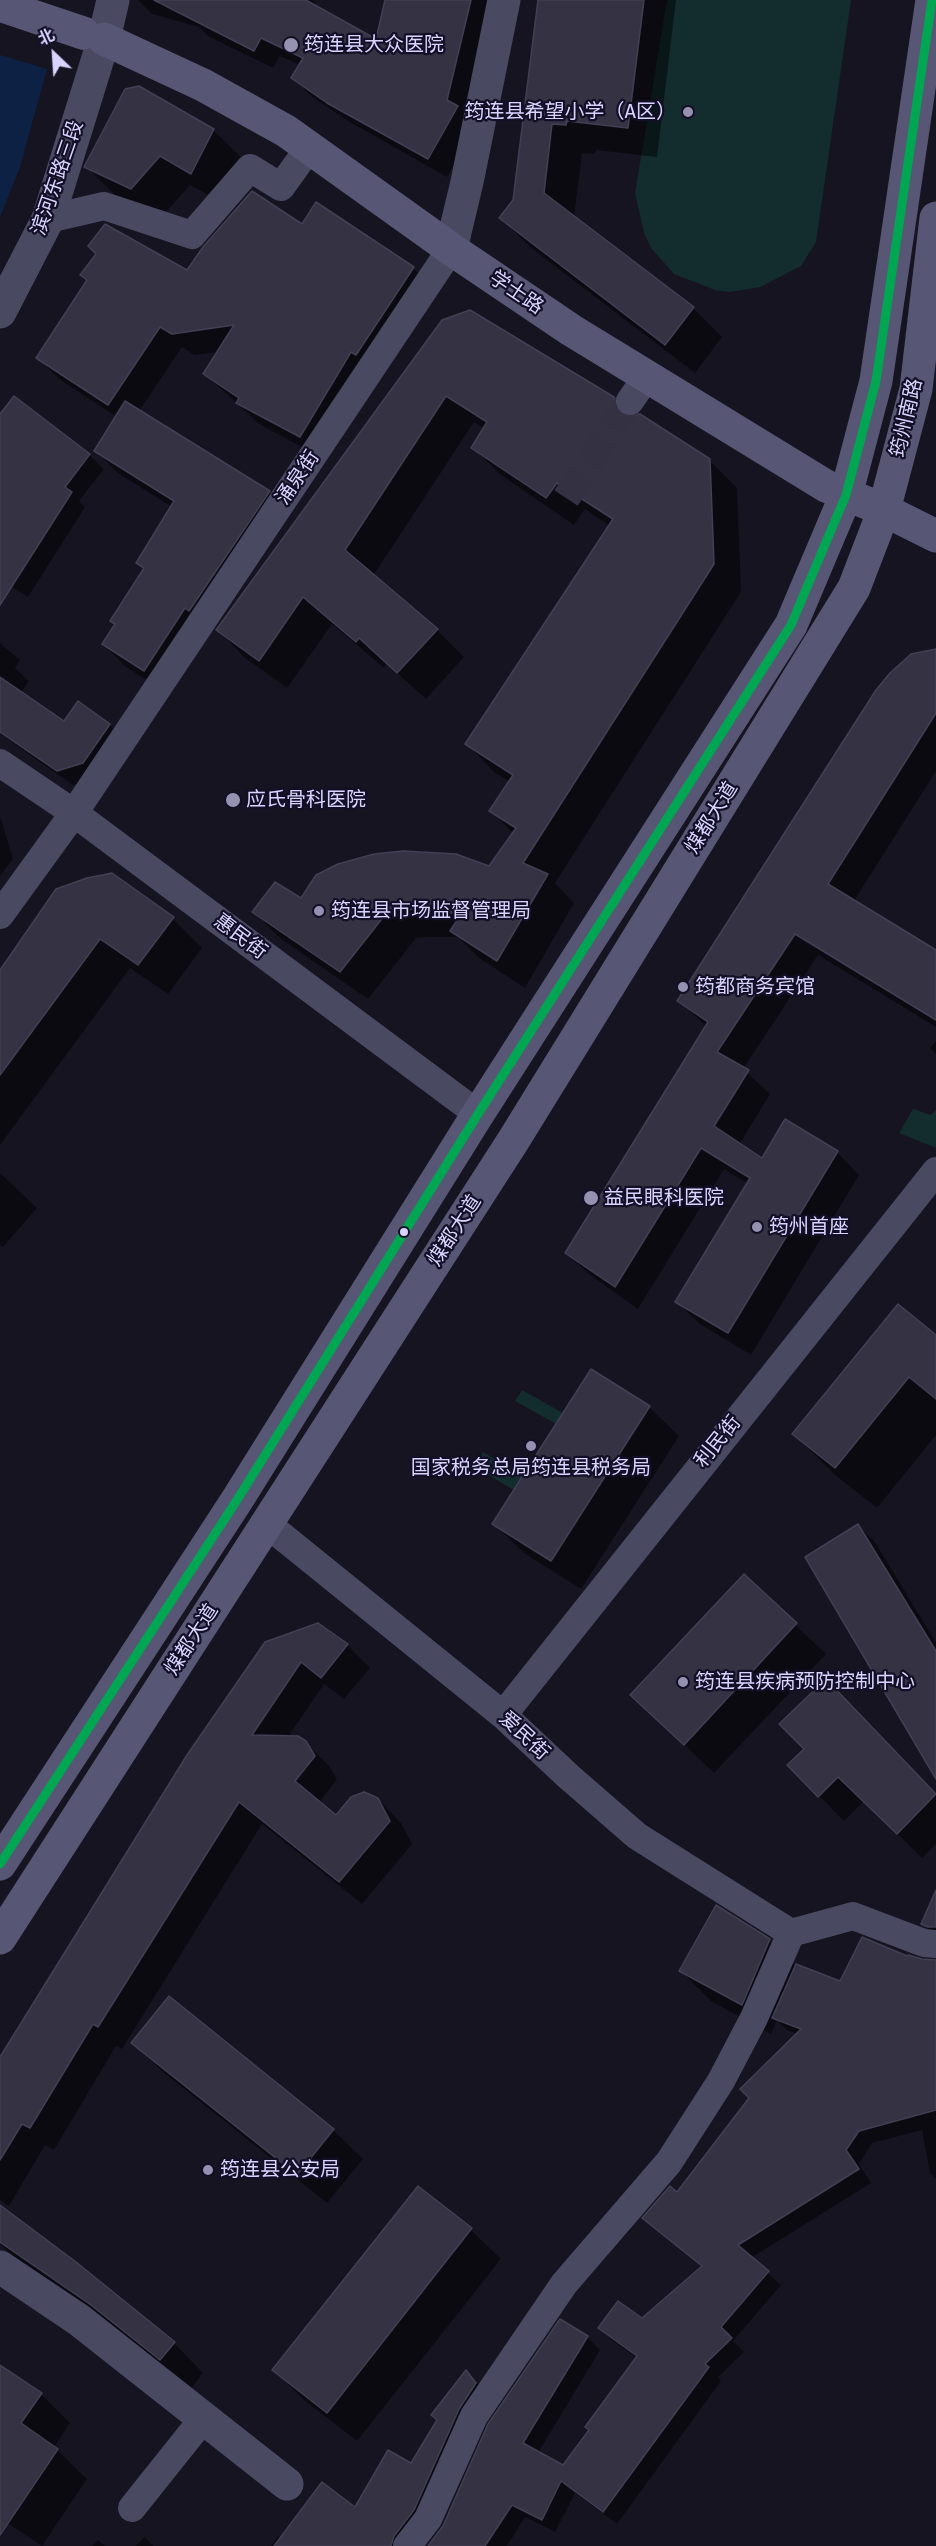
<!DOCTYPE html>
<meta charset="utf-8">
<style>
body{margin:0}
#map{position:relative;width:936px;height:2546px;overflow:hidden;background:#161421;font-family:"Fira Sans","Noto Sans SC",sans-serif}
canvas{display:block}
.north{position:absolute;left:24px;top:24px;width:60px;height:60px;-webkit-text-stroke:4px #130f26;paint-order:stroke;rotate:335deg;font-size:16px;font-weight:700;line-height:24px;text-align:center;color:#d9d4ff}
.north::after{content:'';display:block;margin:auto;width:21px;height:27px;background:#d9d4ff;clip-path:polygon(50% 0,100% 100%,50% 72%,0 100%)}
</style>
<div id="map">
<canvas width="936" height="2546"></canvas>
<div class="north">北</div>
</div>
<script>
const context = document.querySelector('canvas').getContext('2d');
context.lineJoin = 'round';
function fillPath(path, color) { context.fillStyle = color; context.fill(path, 'evenodd'); }
const toPath = rows => new Path2D(rows.map(r => 'M' + r).join(''));
function stroke(path, color, width, dash) { context.strokeStyle = color; context.lineWidth = width; context.lineCap = dash ? 'butt' : 'round'; context.setLineDash(dash || []); context.stroke(path); }
function drawText(font, color, halo, rows, align = 'center') {
  context.font = font + ' "Fira Sans","Noto Sans SC",sans-serif'; context.lineWidth = 4.5; context.setLineDash([]); context.textBaseline = 'middle'; context.strokeStyle = halo; context.fillStyle = color; for (const [text, x, y, turn = 0] of rows) {
    context.save(); context.translate(x, y); context.rotate((+turn || 0) * Math.PI / 180); context.textAlign = isNaN(turn) ? turn : align; if (halo) context.strokeText(text, 0, 0); context.fillText(text, 0, 0); context.restore();
  }
}
const green = toPath([
 [667,0,851,0,816,242,801,266,760,287,730,292,715,290,674,274,651,248,644,233,635,193],
 [913,1109,931,1115,936,1110,936,1148,899,1133],
 [522,1390,563,1413,556,1424,515,1401],
 [483,1452,523,1476,514,1490,474,1467]
]);
const water = toPath([
 [0,0,74,0,47,69,20,167,0,217]
]);
const pier = toPath([
 [0,0,74,0,47,69,0,55]
]);
const shadow = toPath([
 [138,0,313,0,316,3,314,6,377,41,386,0,494,0,476,126,447,177,348,121,312,97,293,78,300,65,280,56,273,68,208,36,199,27,152,14],
 [540,0,676,0,657,157,596,150,595,154,582,153,574,217,693,308,722,337,695,373,530,247,501,218,514,200],
 [213,130,243,159,221,202,190,185,161,218,116,196,86,166],
 [302,226,413,268,435,289,322,458,259,424,205,374,219,352,194,355,182,347,139,411,269,492,291,514,212,632,208,630,167,693,126,667,103,644,145,570,138,562,172,507,118,473,96,451,117,417,59,379,38,358,188,272],
 [443,321,613,399,633,418,709,460,737,488,741,592,555,883,574,903,525,988,479,958,458,937,427,937,416,938,368,999,281,939,254,912,301,900,489,868,514,834,491,811,510,782,494,772,467,744,610,526,585,509,574,525,501,475,473,448,485,429,474,422,373,576,437,630,464,657,426,699,387,664,384,668,332,624,287,688,245,658,218,630],
 [15,398,89,455,104,469,79,501,85,507,28,597,12,587,0,605,0,417],
 [0,643,20,660,15,668,29,681,21,693,65,723,79,703,110,725,124,739,97,777,73,785,0,734],
 [936,650,936,771,854,901,936,952,936,1027,818,955,743,1069,770,1094,739,1145,763,1160,837,1152,859,1175,751,1355,700,1324,677,1302,748,1184,724,1169,638,1309,590,1275,567,1253,707,1027,679,1001],
 [0,816,13,859,0,876],
 [57,890,173,919,202,948,168,994,130,968,0,1145,0,973],
 [936,1041,936,1054,930,1048],
 [0,1173,37,1208,3,1247,0,1245],
 [936,1337,936,1435,877,1508,835,1475,794,1434],
 [649,1407,679,1436,581,1589,524,1553,494,1524],
 [858,1526,875,1542,936,1643,936,1776],
 [744,1576,826,1654,714,1773,632,1695],
 [317,1625,347,1645,370,1668,344,1699,324,1684,288,1737,305,1742,329,1766,337,1779,319,1803,336,1817,378,1799,401,1823,412,1844,362,1904,262,1824,122,2049,116,2046,54,2150,45,2145,9,2206,0,2200,0,2061],
 [851,1705,936,1795,936,1844,922,1858,864,1801,844,1821,789,1765],
 [936,1909,936,1937,923,1924],
 [769,1941,796,1967,841,1983,908,1958,936,1962,936,2179,930,2173,922,2130,872,2143,859,2164,871,2183,751,2258,781,2285,733,2341,744,2352,718,2377,721,2381,617,2524,575,2493,555,2532,525,2517,507,2546,430,2546,587,2337,600,2350,538,2453,563,2467,637,2358,613,2341,600,2328,642,2320,703,2267,644,2218,677,2194,797,2034,787,2030,777,2020,771,2034,711,2001,681,1971],
 [133,2043,333,2130,363,2159,327,2203,163,2072],
 [418,2188,471,2230,501,2259,357,2441,304,2400,274,2370],
 [0,2209,174,2343,203,2373,191,2389,15,2258,0,2244],
 [0,2366,41,2394,70,2423,54,2447,87,2479,42,2546,0,2518],
 [466,2372,479,2385,411,2546,271,2546,278,2536,281,2539,356,2509,412,2465],
 [144,2537,154,2546,136,2546],
 [98,2540,105,2546,92,2546]
]);
const building = toPath([
 [154,0,306,0,376,39,385,0,471,0,447,100,458,106,428,159,327,103,291,78,303,58,261,38,254,51,154,0],
 [538,0,644,0,628,128,567,121,566,125,552,124,544,193,694,307,665,345,499,218,513,200,538,0],
 [139,86,214,129,191,174,160,156,131,189,84,167,125,89,139,86],
 [252,191,302,224,316,202,414,267,356,355,351,352,300,437,236,403,239,398,203,374,234,325,172,334,160,327,108,405,36,358,87,280,80,275,96,254,88,246,105,224,187,270,203,247,252,191],
 [470,310,614,397,615,407,621,415,629,417,640,414,710,459,714,564,523,863,548,874,497,961,450,931,461,914,417,909,398,910,388,911,340,972,252,912,275,882,301,898,316,875,338,864,374,854,403,851,456,854,489,866,516,828,489,811,513,775,465,744,613,519,557,483,546,498,471,448,487,422,446,396,345,550,438,629,397,673,359,638,356,642,303,597,259,661,216,630,442,320,470,310],
 [14,396,90,454,65,487,72,492,0,605,0,414,14,396],
 [125,401,270,491,189,611,185,608,144,671,102,644,115,624,110,621,144,568,136,563,174,501,94,451,125,401],
 [936,649,936,713,828,884,936,950,936,1020,795,934,717,1052,749,1070,714,1126,762,1158,785,1119,838,1151,728,1333,675,1302,750,1178,701,1148,615,1287,565,1253,708,1022,677,1001,876,690,890,673,911,654,936,649],
 [0,677,64,721,78,701,110,724,83,763,57,771,0,732,0,677],
 [112,873,174,917,138,965,100,939,0,1075,0,970,56,889,87,878,112,873],
 [898,1304,936,1335,936,1399,909,1377,835,1468,792,1434,898,1304],
 [591,1369,650,1406,551,1561,492,1524,591,1369],
 [858,1524,936,1651,936,1779,805,1557,858,1524],
 [744,1574,797,1623,684,1745,630,1695,744,1574],
 [318,1623,348,1644,321,1678,301,1662,252,1735,298,1736,306,1741,315,1756,295,1781,336,1815,351,1797,364,1792,378,1798,390,1821,339,1882,239,1802,98,2027,93,2024,30,2128,22,2124,0,2160,0,2057,187,1755,265,1642,318,1623],
 [826,1679,936,1794,897,1834,838,1777,818,1797,787,1765,804,1749,779,1724,826,1679],
 [936,1890,936,1927,928,1927,921,1924,936,1890],
 [716,1905,770,1939,742,2005,679,1971,716,1905],
 [862,1937,907,1956,908,1955,922,1959,936,1960,936,2110,859,2131,846,2150,859,2169,738,2245,769,2271,721,2327,732,2338,705,2364,709,2367,603,2512,561,2481,542,2520,512,2505,485,2546,428,2546,443,2526,488,2424,560,2319,588,2336,523,2443,563,2465,589,2430,585,2427,637,2356,598,2328,618,2301,642,2318,702,2266,642,2218,670,2186,677,2192,749,2098,740,2089,801,2029,772,2018,796,1964,840,1981,862,1937],
 [169,1996,334,2129,297,2175,131,2043,169,1996],
 [418,2186,472,2228,327,2413,272,2370,418,2186],
 [0,2205,76,2262,175,2342,160,2360,91,2305,0,2242,0,2205],
 [0,2365,42,2393,21,2423,58,2449,0,2535,0,2365],
 [466,2370,476,2383,459,2409,414,2510,394,2536,391,2546,274,2546,322,2482,355,2507,388,2450,411,2463,437,2420,431,2415,466,2370]
]);
const minorTunnel = toPath([
 [566,498,630,401]
]);
const minor = toPath([
 [48,219,104,206,192,235,250,168,281,187,309,148],
 [630,401,648,375],
 [0,763,74,813,478,1114],
 [0,915,74,813,451,249],
 [267,1524,503,1715,568,1776,637,1836,791,1933],
 [503,1715,936,1171],
 [791,1933,853,1916,924,1943,936,1944],
 [132,2508,203,2419],
 [407,2546,428,2519,474,2416,564,2284,669,2162,721,2081,754,2018,791,1933]
]);
const tertiary = toPath([
 [83,33,104,39,113,0],
 [451,249,467,182,504,0],
 [0,312,48,219,104,39],
 [0,2267,79,2320,287,2484]
]);
const secondary = toPath([
 [0,5,83,33],
 [104,39,203,85,286,131,451,249,571,330,826,486,884,510,936,536],
 [0,1864,237,1500,478,1114,791,625,846,495,876,381,932,0],
 [0,1938,513,1141,854,588,884,510,916,389,936,218]
]);
const bus1 = toPath([
 [0,1864,237,1500,478,1114,791,625,846,495,876,381,932,0]
]);
const markers = [
 [291,45,8,"#9591b1"],
 [688,112,6,"#9591b1"],
 [233,800,8,"#9591b1"],
 [319,911,6,"#9591b1"],
 [683,987,6,"#9591b1"],
 [591,1198,8,"#9591b1"],
 [757,1227,6,"#9591b1"],
 [404,1232,5,"#d9d4ff"],
 [531,1446,6,"#9591b1"],
 [683,1682,6,"#9591b1"],
 [208,2170,6,"#9591b1"]
];
const poiNames = [
 ["筠连县大众医院",304,45],
 ["筠连县希望小学（A区）",676,112,"right"],
 ["应氏骨科医院",246,800],
 ["筠连县市场监督管理局",331,911],
 ["筠都商务宾馆",695,987],
 ["益民眼科医院",604,1198],
 ["筠州首座",769,1227],
 ["国家税务总局筠连县税务局",531,1468,"center"],
 ["筠连县疾病预防控制中心",695,1682],
 ["筠连县公安局",220,2170]
];
const streetNames = [
 ["滨河东路三段",58,178,-71],
 ["学士路",516,293,34],
 ["筠州南路",907,418,-77],
 ["涌泉街",298,478,-56],
 ["煤都大道",712,818,-58],
 ["惠民街",240,937,37],
 ["煤都大道",455,1231,-57],
 ["利民街",718,1442,-51],
 ["煤都大道",192,1640,-57],
 ["爱民街",524,1736,43]
];
fillPath(green, '#132c2d');
fillPath(water, '#0d2144');
fillPath(pier, '#161421');
fillPath(shadow, '#0007');
fillPath(building, '#343243');
stroke(building, '#433f54', 1.5);
stroke(minorTunnel, '#333142', 28, [28, 14]);
stroke(minor, '#4a4962', 28);
stroke(tertiary, '#4a4962', 33);
stroke(secondary, '#575674', 33);
stroke(bus1, '#00a651', 9);
for (const [x, y, r, color] of markers) { const dot = new Path2D(); dot.arc(x, y, r, 0, 2 * Math.PI); context.fillStyle = color; context.fill(dot); stroke(dot, '#130f26', 2); }
drawText('20px', '#d9d4ff', '#130f26', poiNames, 'left');
drawText('20px', '#d9d4ff', '#130f26', streetNames);
</script>
